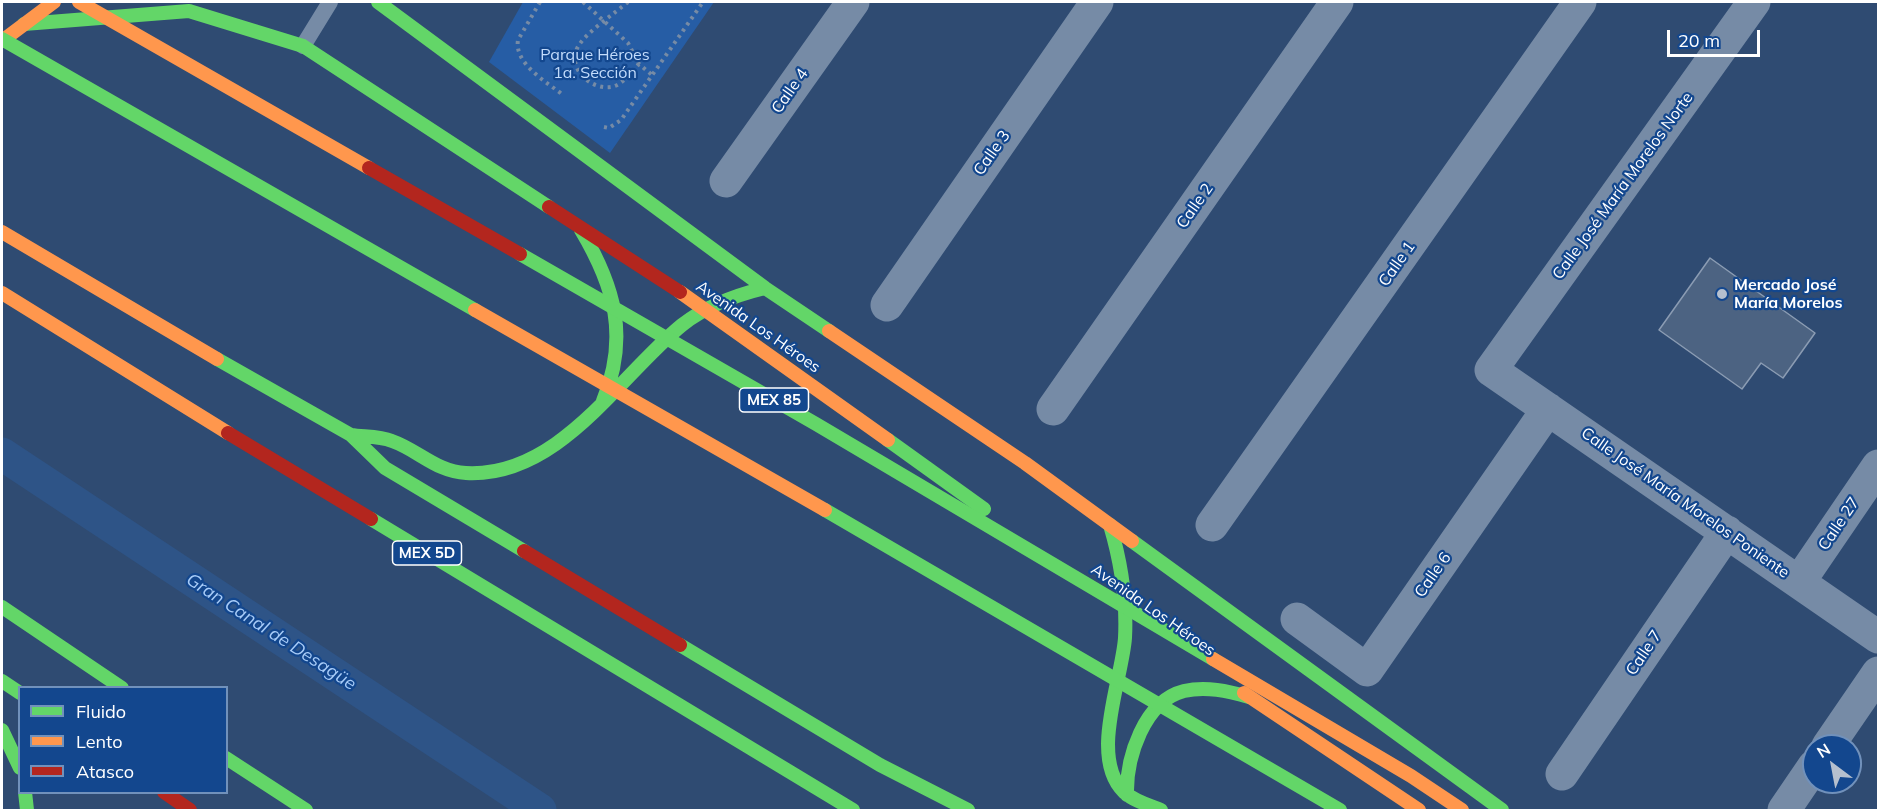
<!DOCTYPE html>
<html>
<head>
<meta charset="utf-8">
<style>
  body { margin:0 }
  #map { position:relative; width:1880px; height:812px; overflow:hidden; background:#2f4b72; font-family:Mulish,sans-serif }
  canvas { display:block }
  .frame { position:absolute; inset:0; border:3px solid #fff; pointer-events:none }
  .legend { position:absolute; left:18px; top:686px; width:210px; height:108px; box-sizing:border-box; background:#13478e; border:2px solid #7191bb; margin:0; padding:8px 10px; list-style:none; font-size:18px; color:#fff }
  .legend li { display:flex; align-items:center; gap:12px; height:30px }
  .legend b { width:30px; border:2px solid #7191bb }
  .north { position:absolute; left:1802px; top:734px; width:60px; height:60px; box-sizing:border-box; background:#13478e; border:2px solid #7191bb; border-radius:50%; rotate:328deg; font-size:16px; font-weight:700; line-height:24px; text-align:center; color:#fff }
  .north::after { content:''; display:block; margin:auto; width:21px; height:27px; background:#b6c0ce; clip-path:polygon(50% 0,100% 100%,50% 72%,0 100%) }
  .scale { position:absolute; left:1667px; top:30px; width:93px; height:27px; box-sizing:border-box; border:3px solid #fff; border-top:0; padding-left:8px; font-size:18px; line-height:21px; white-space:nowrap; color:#fff; -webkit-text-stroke:4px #13478e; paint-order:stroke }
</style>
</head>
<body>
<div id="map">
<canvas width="1880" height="812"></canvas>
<div class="frame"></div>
<ul class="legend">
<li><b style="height:8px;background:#63d668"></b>Fluido</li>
<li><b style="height:8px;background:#ff974d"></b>Lento</li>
<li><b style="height:8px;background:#b3261e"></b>Atasco</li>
</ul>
<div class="north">N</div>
<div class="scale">20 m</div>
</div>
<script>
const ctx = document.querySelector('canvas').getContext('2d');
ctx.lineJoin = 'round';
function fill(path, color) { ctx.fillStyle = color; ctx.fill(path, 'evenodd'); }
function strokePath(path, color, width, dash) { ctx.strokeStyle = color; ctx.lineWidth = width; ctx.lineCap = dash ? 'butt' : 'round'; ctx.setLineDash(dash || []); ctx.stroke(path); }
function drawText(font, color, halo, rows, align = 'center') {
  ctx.font = font + ' Mulish,sans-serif'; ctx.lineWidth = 4.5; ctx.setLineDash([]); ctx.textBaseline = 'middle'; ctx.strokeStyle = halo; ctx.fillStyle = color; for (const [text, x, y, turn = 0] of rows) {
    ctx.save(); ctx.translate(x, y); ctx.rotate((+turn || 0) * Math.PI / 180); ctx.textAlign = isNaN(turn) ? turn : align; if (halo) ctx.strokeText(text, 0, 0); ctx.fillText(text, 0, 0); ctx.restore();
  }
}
fill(new Path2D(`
  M523 2H714L610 153 489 62Z`), '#265da5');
strokePath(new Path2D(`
  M2 454 540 810`), '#2e5487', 33);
const building = new Path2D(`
  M1710 258 1815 333 1783 378 1761 363 1742 389 1659 330Z`);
fill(building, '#4c6382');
strokePath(building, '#8b9cb3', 1.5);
strokePath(new Path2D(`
  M540 2 518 40C514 64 547 82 563 95
  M583 2 628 43 639 64 652 75
  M628 2C615 13 588 31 579 45 565 66 589 90 611 87 623 85 631 72 639 64
  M604 127 609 128 621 120 703 2`), '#768ba6', 4, [3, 4.5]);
strokePath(new Path2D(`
  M303 46 330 2`), '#768ba6', 16);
strokePath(new Path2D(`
  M1754 2 1491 370 1878 637
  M726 181 853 2
  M887 305 1097 2
  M1053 409 1337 2
  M1212 525 1580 2
  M1799 582 1878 466
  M1297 619 1367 670 1548 409
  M1828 746 1878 673
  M1562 774 1727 532
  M1784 810 1814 766`), '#768ba6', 33);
strokePath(new Path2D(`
  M378 2 765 288 829 331
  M24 24 189 11 303 46 549 207
  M581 230C615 287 629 337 603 401
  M217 359 351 435 385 468 524 551
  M351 435C364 437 379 436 392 441 418 450 437 472 466 473 559 478 619 376 682 325 706 306 736 295 765 288
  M888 440 984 509
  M371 519 853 810
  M1110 525C1121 562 1127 599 1125 638 1122 680 1089 758 1124 792 1134 801 1148 805 1161 810
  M1132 541 1502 810
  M2 607 122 688
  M680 645 880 765 968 810
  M2 681 20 693
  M2 730 20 768
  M226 758 306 810
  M25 792 27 810
  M1127 795C1126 758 1144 701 1184 691 1206 686 1228 691 1249 697`), '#63d668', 14);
strokePath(new Path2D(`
  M2 41 54 2
  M2 232 217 359
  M680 292 888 440
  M2 293 228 433
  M829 331 1025 463 1132 541
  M1244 693 1419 810`), '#ff974d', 14);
strokePath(new Path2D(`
  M549 207 680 292
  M228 433 371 519
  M524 551 680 645
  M164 792 190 810`), '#b3261e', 14);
strokePath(new Path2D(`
  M2 39 475 310
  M520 254 816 424 1213 659
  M825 510 1340 810`), '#63d668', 14);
strokePath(new Path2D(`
  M79 2 369 168
  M475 310 825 510
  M1213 659 1411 776 1462 810`), '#ff974d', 14);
strokePath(new Path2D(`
  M369 168 520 254`), '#b3261e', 14);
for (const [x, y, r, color] of [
  [1722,294,6,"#b6c0ce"]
]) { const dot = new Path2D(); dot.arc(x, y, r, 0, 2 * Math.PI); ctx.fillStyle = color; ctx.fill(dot); strokePath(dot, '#13478e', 2); }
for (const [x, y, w] of [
  [774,400,69],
  [427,553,69]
]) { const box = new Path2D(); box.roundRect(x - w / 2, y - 12, w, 24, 4.5); ctx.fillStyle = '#13478e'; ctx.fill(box); strokePath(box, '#fff', 1.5); }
drawText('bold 15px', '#fff', null, [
  ["MEX 85",774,400],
  ["MEX 5D",427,553]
]);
drawText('16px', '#c3dcfc', '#13478e', [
  ["Parque Héroes",595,55],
  ["1a. Sección",595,73]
]);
drawText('16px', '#fff', '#13478e', [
  ["Calle 4",790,91,-55],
  ["Calle 3",992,153,-55],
  ["Calle José María Morelos Norte",1623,186,-54],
  ["Calle 2",1195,206,-55],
  ["Calle 1",1397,264,-55],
  ["Avenida Los Héroes",758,327,35],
  ["Calle José María Morelos Poniente",1685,503,35],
  ["Calle 27",1839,524,-56],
  ["Calle 6",1433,575,-55],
  ["Avenida Los Héroes",1153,610,35],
  ["Calle 7",1644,653,-56]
]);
drawText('bold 16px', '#fff', '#13478e', [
  ["Mercado José",1734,285],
  ["María Morelos",1734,303]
], 'left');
drawText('italic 18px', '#a8ccf8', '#13478e', [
  ["Gran Canal de Desagüe",271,632,33]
]);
</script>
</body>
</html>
